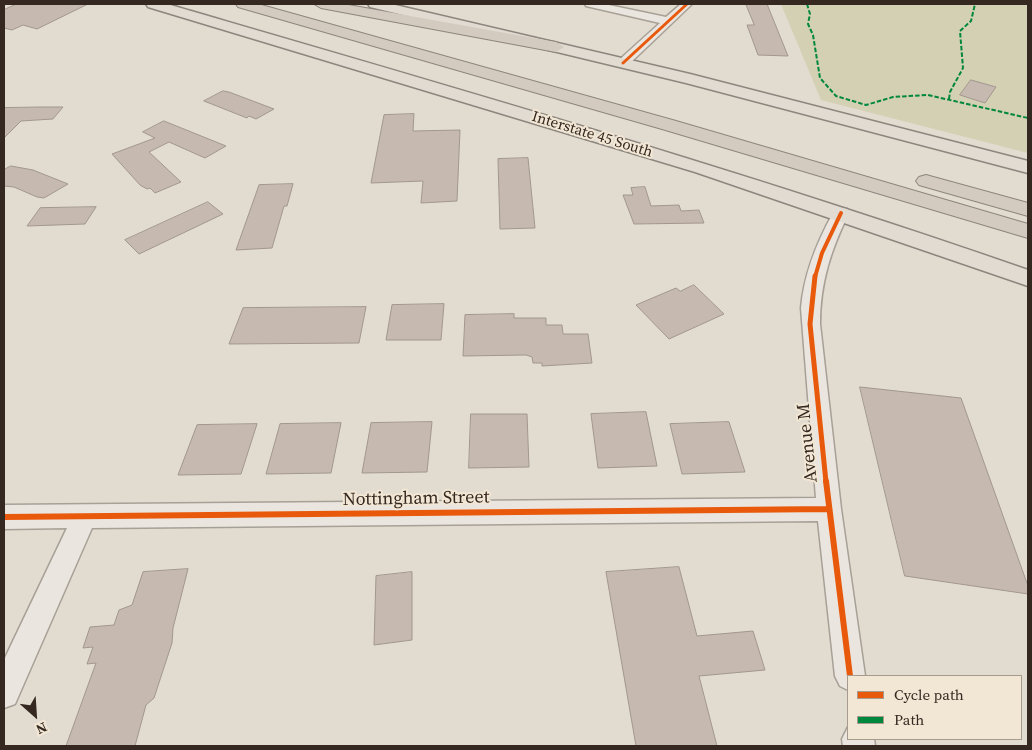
<!DOCTYPE html>
<html>
<head>
<meta charset="utf-8">
<style>
  body { margin:0 }
  #map { position:relative; width:1032px; height:750px; overflow:hidden; background:#e2dbcf; font-family:"Source Serif 4",serif }
  canvas { display:block }
  .frame { position:absolute; inset:0; border:5px solid #352820; pointer-events:none }
  .legend { position:absolute; left:847px; top:675px; width:175px; height:65px; box-sizing:border-box; background:#f2e7d5; border:1px solid #a69b8d; margin:0; padding:6px 9px; list-style:none; font-size:15px; color:#352820 }
  .legend li { display:flex; align-items:center; gap:10px; height:25px }
  .legend b { width:25px; border:1px solid #a69b8d }
  .north { position:absolute; left:10px; top:690px; width:50px; height:50px; -webkit-text-stroke:4px #f2e7d5; paint-order:stroke; rotate:154deg; font-size:14px; font-weight:700; line-height:20px; text-align:center; color:#352820 }
  .north::after { content:''; display:block; margin:auto; width:18px; height:22px; background:#352820; clip-path:polygon(50% 0,100% 100%,50% 72%,0 100%) }
</style>
</head>
<body>
<div id="map">
<canvas width="1032" height="750"></canvas>
<div class="frame"></div>
<ul class="legend">
<li><b style="height:6px;background:#e8590c"></b>Cycle path</li>
<li><b style="height:6px;background:#00873e"></b>Path</li>
</ul>
<div class="north">N</div>
</div>
<script>
const ctx = document.querySelector('canvas').getContext('2d');
ctx.lineJoin = 'round';
function fill(path, color) { ctx.fillStyle = color; ctx.fill(path, 'evenodd'); }
function strokePath(path, color, width, dash) { ctx.strokeStyle = color; ctx.lineWidth = width; ctx.lineCap = dash ? 'butt' : 'round'; ctx.setLineDash(dash || []); ctx.stroke(path); }
function drawText(font, color, halo, rows, align = 'center') {
  ctx.font = font + ' "Source Serif 4",serif'; ctx.lineWidth = 4; ctx.setLineDash([]); ctx.textBaseline = 'middle'; ctx.strokeStyle = halo; ctx.fillStyle = color; for (const [text, x, y, turn = 0] of rows) {
    ctx.save(); ctx.translate(x, y); ctx.rotate((+turn || 0) * Math.PI / 180); ctx.textAlign = isNaN(turn) ? turn : align; if (halo) ctx.strokeText(text, 0, 0); ctx.fillText(text, 0, 0); ctx.restore();
  }
}
fill(new Path2D(`
  M781 4H1028V153L821 100Z`), '#d3d0b3');
const building = new Path2D(`
  M17 4H88L37 29 23 25 12 30 4 28V10Z
  M746 4H767L788 56 758 55 747 25H754Z
  M971 80 996 87 985 103 960 95Z
  M223 91 229 92 274 109 256 119 249 116 247 118 204 101Z
  M41 107H63L53 119 21 121 4 138V108Z
  M414 114 413 131 460 130 457 201 421 203 423 181 371 183 384 115Z
  M164 121 226 146 205 158 169 142 149 152 181 182 155 193 150 188 147 189 140 185 112 154 155 138 143 132Z
  M528 158 535 228 500 229 498 159Z
  M11 166 33 170 68 184 44 198 37 197 14 187 4 186V170Z
  M293 184 287 206H284L272 248 236 250 259 185Z
  M645 187 651 206 679 205 681 211 699 210 704 223 634 224 623 195H633L631 188Z
  M208 202 223 214 139 254 125 240Z
  M96 207 85 224 27 226 40 208Z
  M694 285 724 314 669 339 636 305 676 288 680 291Z
  M444 304 441 340H386L392 305Z
  M366 307 359 343 229 344 243 308Z
  M514 314V318H546V325H562L563 334H588L592 363 542 366V363H533L532 357 526 355 463 356 465 315Z
  M860 387 961 398 1028 586V594L905 576Z
  M646 412 657 466 598 468 591 414Z
  M471 414H527L529 467 469 468Z
  M432 422 427 472 362 473 371 423Z
  M729 422 745 472 682 474 670 424Z
  M341 423 331 473 266 474 280 424Z
  M257 424 241 474 178 475 197 425Z
  M679 567 697 636 753 631 765 670 699 676 717 746H636L606 572Z
  M188 569 173 628 172 643 154 698 146 705 135 746H66L96 663 87 664 93 647 83 648 90 627 114 625 119 610 132 605 143 572Z
  M412 572V640L374 645 376 576Z`);
fill(building, '#c5b9b0');
strokePath(building, '#a2978e', 1);
const minor = new Path2D(`
  M585 4H604L666 17 681 4H692L627 66H619L617 63 619 60 660 23 586 6Z
  M841 208 847 209 849 213C831 249 820 283 820 324L841 509 865 676H848V690L840 686 835 676 818 521 92 528 15 704 4 708V660L67 528 4 529V505L816 498 801 308C804 274 816 244 833 213L835 209Z
  M848 727V739H874L875 746H843L842 739Z`);
const major = new Path2D(`
  M146 4H167C455 88 744 171 1028 270V286L695 172 148 7Z
  M368 4H391L690 74 1028 161V173L686 83 370 7Z`);
const highway = new Path2D(`
  M236 4H258L676 121 1028 224V238L662 129 238 7Z
  M314 4H343L556 42 564 47 556 52 321 8Z
  M926 175 1028 203V216L919 185 916 181 919 177Z`);
strokePath(minor, '#a7a097', 3);
strokePath(major, '#8d867e', 3);
strokePath(highway, '#8d867e', 2);
fill(minor, '#eae6df');
fill(major, '#e1dbd2');
fill(highway, '#d4cbc0');
strokePath(new Path2D(`
  M807 4 810 14 808 24 813 35 820 78 836 96 866 105 893 97 928 95 1028 118
  M949 99 950 92 963 68 960 31 971 21 975 4`), '#00873e', 2, [4.5, 2]);
strokePath(new Path2D(`
  M623 63 687 4`), '#e8590c', 3);
strokePath(new Path2D(`
  M815 277 822 253 841 213`), '#e8590c', 4);
strokePath(new Path2D(`
  M815 276 810 324 826 482`), '#e8590c', 5);
strokePath(new Path2D(`
  M826 481 850 676
  M4 517 829 509`), '#e8590c', 6);
drawText('15px', '#352820', '#f2e7d5', [
  ["Interstate 45 South",592,135,17]
]);
drawText('18px', '#352820', '#f2e7d5', [
  ["Avenue M",808,443,-96],
  ["Nottingham Street",416,499,-1]
]);
</script>
</body>
</html>
